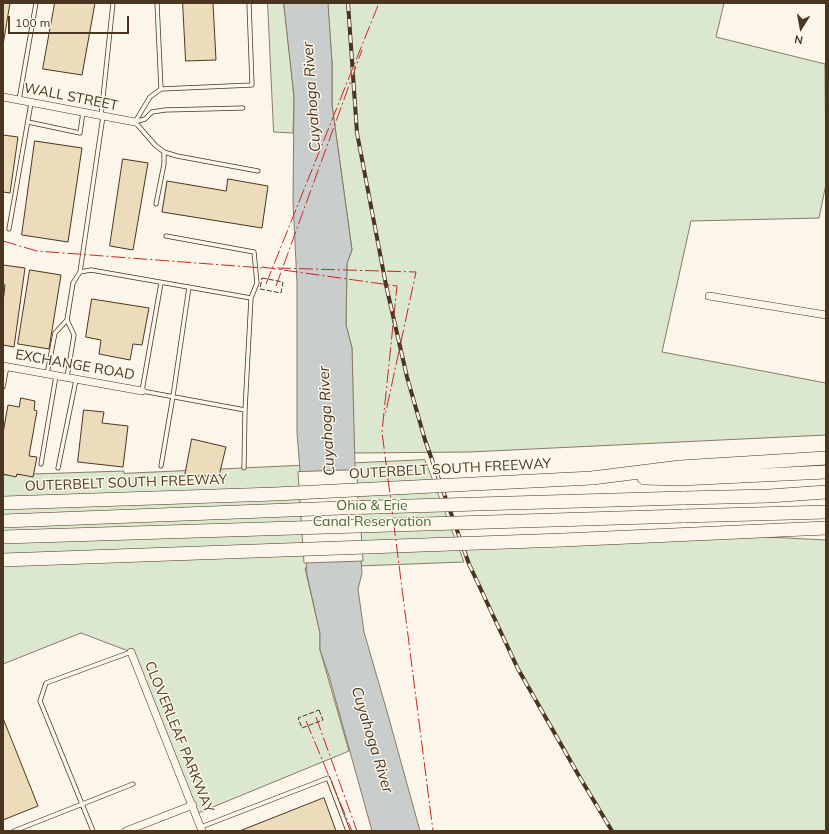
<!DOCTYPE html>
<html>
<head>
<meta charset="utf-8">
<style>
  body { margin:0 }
  #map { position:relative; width:829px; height:834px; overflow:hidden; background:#fbf6e9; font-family:Mulish,sans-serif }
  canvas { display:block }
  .frame { position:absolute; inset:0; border:4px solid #4a3520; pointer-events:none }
  .north { position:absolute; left:781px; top:8px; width:40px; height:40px; -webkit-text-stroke:3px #fbf6e9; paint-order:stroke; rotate:191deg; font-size:11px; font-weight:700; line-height:16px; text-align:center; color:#4a3520 }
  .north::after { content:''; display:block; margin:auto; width:14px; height:18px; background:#4a3520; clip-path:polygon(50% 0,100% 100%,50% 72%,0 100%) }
  .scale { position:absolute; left:8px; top:16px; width:121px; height:18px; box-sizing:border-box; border:2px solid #4a3520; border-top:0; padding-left:5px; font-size:12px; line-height:14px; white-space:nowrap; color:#4a3520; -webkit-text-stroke:3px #fbf6e9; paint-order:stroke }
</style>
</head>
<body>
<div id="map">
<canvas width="829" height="834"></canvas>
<div class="frame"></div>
<div class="north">N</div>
<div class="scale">100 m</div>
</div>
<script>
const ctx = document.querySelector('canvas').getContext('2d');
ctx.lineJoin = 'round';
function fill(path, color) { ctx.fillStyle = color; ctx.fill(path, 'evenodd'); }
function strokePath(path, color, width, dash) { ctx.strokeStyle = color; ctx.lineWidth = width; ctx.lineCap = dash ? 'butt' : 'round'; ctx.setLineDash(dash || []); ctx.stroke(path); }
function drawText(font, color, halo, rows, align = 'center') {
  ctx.font = font + ' Mulish,sans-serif'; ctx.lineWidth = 3; ctx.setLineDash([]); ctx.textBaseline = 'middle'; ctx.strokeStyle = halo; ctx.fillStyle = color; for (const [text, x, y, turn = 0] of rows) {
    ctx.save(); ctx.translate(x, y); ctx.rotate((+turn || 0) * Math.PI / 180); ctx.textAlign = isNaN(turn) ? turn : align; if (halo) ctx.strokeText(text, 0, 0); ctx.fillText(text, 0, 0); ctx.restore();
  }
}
const green = new Path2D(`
  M268 3H284L294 97 293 133 274 132Z
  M328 3H724L716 37 825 64 826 184 819 218 691 221 662 352 826 383V435L469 452 354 453 352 348 346 325 347 263 352 250 332 105V63Z
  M425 460 464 562 305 568 320 633V650L349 751 196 814 131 652 81 633 3 664V475L124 471V473Z
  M748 536 826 540V831H612L579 776 518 669 469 564 461 541Z`);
fill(green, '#dce7d0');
strokePath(green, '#887966', 1);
const water = new Path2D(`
  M284 3H328L332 63V105L352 250 347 263 346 325 352 348 356 506 359 530 362 573 358 589 364 632 388 715 420 831H372L329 676 320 650V633L307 575 303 507 297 433V283L293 201 294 97Z`);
fill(water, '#c9cecd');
strokePath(water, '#887966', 1);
const pier = new Path2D(`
  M357 470 358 506 361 530 363 561 304 563 298 472Z`);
fill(pier, '#fbf6e9');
strokePath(pier, '#887966', 1);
const building = new Path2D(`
  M3 3H10L3 45Z
  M55 3H95L82 75 43 69Z
  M183 3H213L216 60 186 61Z
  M3 135 18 137 10 193 3 192Z
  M35 141 82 148 68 242 22 235Z
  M123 159 148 163 133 250 110 246Z
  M228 179 268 186 262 228 162 212 167 181 226 191Z
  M3 265 25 268 14 347 3 345V302L5 285 3 284Z
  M30 270 61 275 49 349 18 344Z
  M92 299 149 308 142 345 133 344 130 360 99 354 101 340 86 337Z
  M21 398 35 401 34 410 37 411 29 456 37 457 33 477 17 474 16 477 3 474V433L8 405 19 407Z
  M84 410 104 412 102 423 128 426 123 467 78 462Z
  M192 439 226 447 219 476H185Z
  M3 718 38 806 3 820Z
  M324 798 336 831H240Z`);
fill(building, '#ecdcbc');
strokePath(building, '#4a3520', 1);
const service = new Path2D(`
  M157 3 161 89
  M19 100 36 3
  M101 116 113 3
  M28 122 80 133 83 112
  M135 122 150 97 161 89 252 85 249 3
  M135 122 155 145 164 152 177 156 258 171
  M135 122 145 119 152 112 165 110 243 108
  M156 204 164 164V152
  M9 229 31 103
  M166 236 254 252 257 283 251 298
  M80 272 103 116
  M161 283 142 391 245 410 244 468
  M67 320 73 283 80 272 91 270 251 298 245 410
  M47 374 55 333 67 320 74 335 67 377
  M3 387 7 366
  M41 464 56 376
  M161 466 173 396 189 287
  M58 468 76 380
  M201 827 328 778 348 831
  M14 831 133 784
  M93 831 40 701 46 683 131 652`);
const minor = new Path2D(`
  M3 97 135 122
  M709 296 826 315
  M3 366 142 391
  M131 652 202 831
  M126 831 193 805`);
const motorway = new Path2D(`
  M592 478 680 467 826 458
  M644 478 680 479 826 472
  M683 498 769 496 826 492
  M683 516 826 512
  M563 540 826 528`);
strokePath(service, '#4a3520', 5);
strokePath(minor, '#4a3520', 8);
strokePath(motorway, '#4a3520', 14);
strokePath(service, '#fbf6e9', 3.5);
strokePath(minor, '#fbf6e9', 7);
strokePath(motorway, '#fbf6e9', 13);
const rail = new Path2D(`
  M348 3 357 133 386 285 407 377 425 440 469 564 518 669 579 776 612 831`);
strokePath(rail, '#4a3520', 4);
strokePath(rail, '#fbf6e9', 2.5, [8]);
const motorwayBridge = new Path2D(`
  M3 503 275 494 592 478
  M3 521 341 508 683 498
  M3 537 683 516
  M3 560 563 540`);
strokePath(motorwayBridge, '#4a3520', 14, []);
strokePath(motorwayBridge, '#fbf6e9', 13);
strokePath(new Path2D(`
  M262 278 283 282 281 293 260 289Z
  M319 710 323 720 302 728 298 718Z`), '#4a3520', 1, [5, 2]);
strokePath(new Path2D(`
  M3 241 37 251 263 268
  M262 267 397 286 382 432 433 831
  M277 268 416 272 385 416
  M266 284 379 3
  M276 286 362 50
  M316 717 357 831
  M306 721 352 831`), '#c62828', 1, [14, 3, 2, 3]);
drawText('14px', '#4a3520', '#fbf6e9', [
  ["WALL STREET",71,97,11],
  ["EXCHANGE ROAD",75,365,10],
  ["OUTERBELT SOUTH FREEWAY",450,469,-3],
  ["OUTERBELT SOUTH FREEWAY",126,483,-2],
  ["CLOVERLEAF PARKWAY",179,737,68]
]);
drawText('14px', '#436837', '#fbf6e9', [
  ["Ohio & Erie",372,506],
  ["Canal Reservation",372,522]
]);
drawText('italic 15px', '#4a3520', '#fbf6e9', [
  ["Cuyahoga River",312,97,-94],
  ["Cuyahoga River",327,421,-93],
  ["Cuyahoga River",372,740,73]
]);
</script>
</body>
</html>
